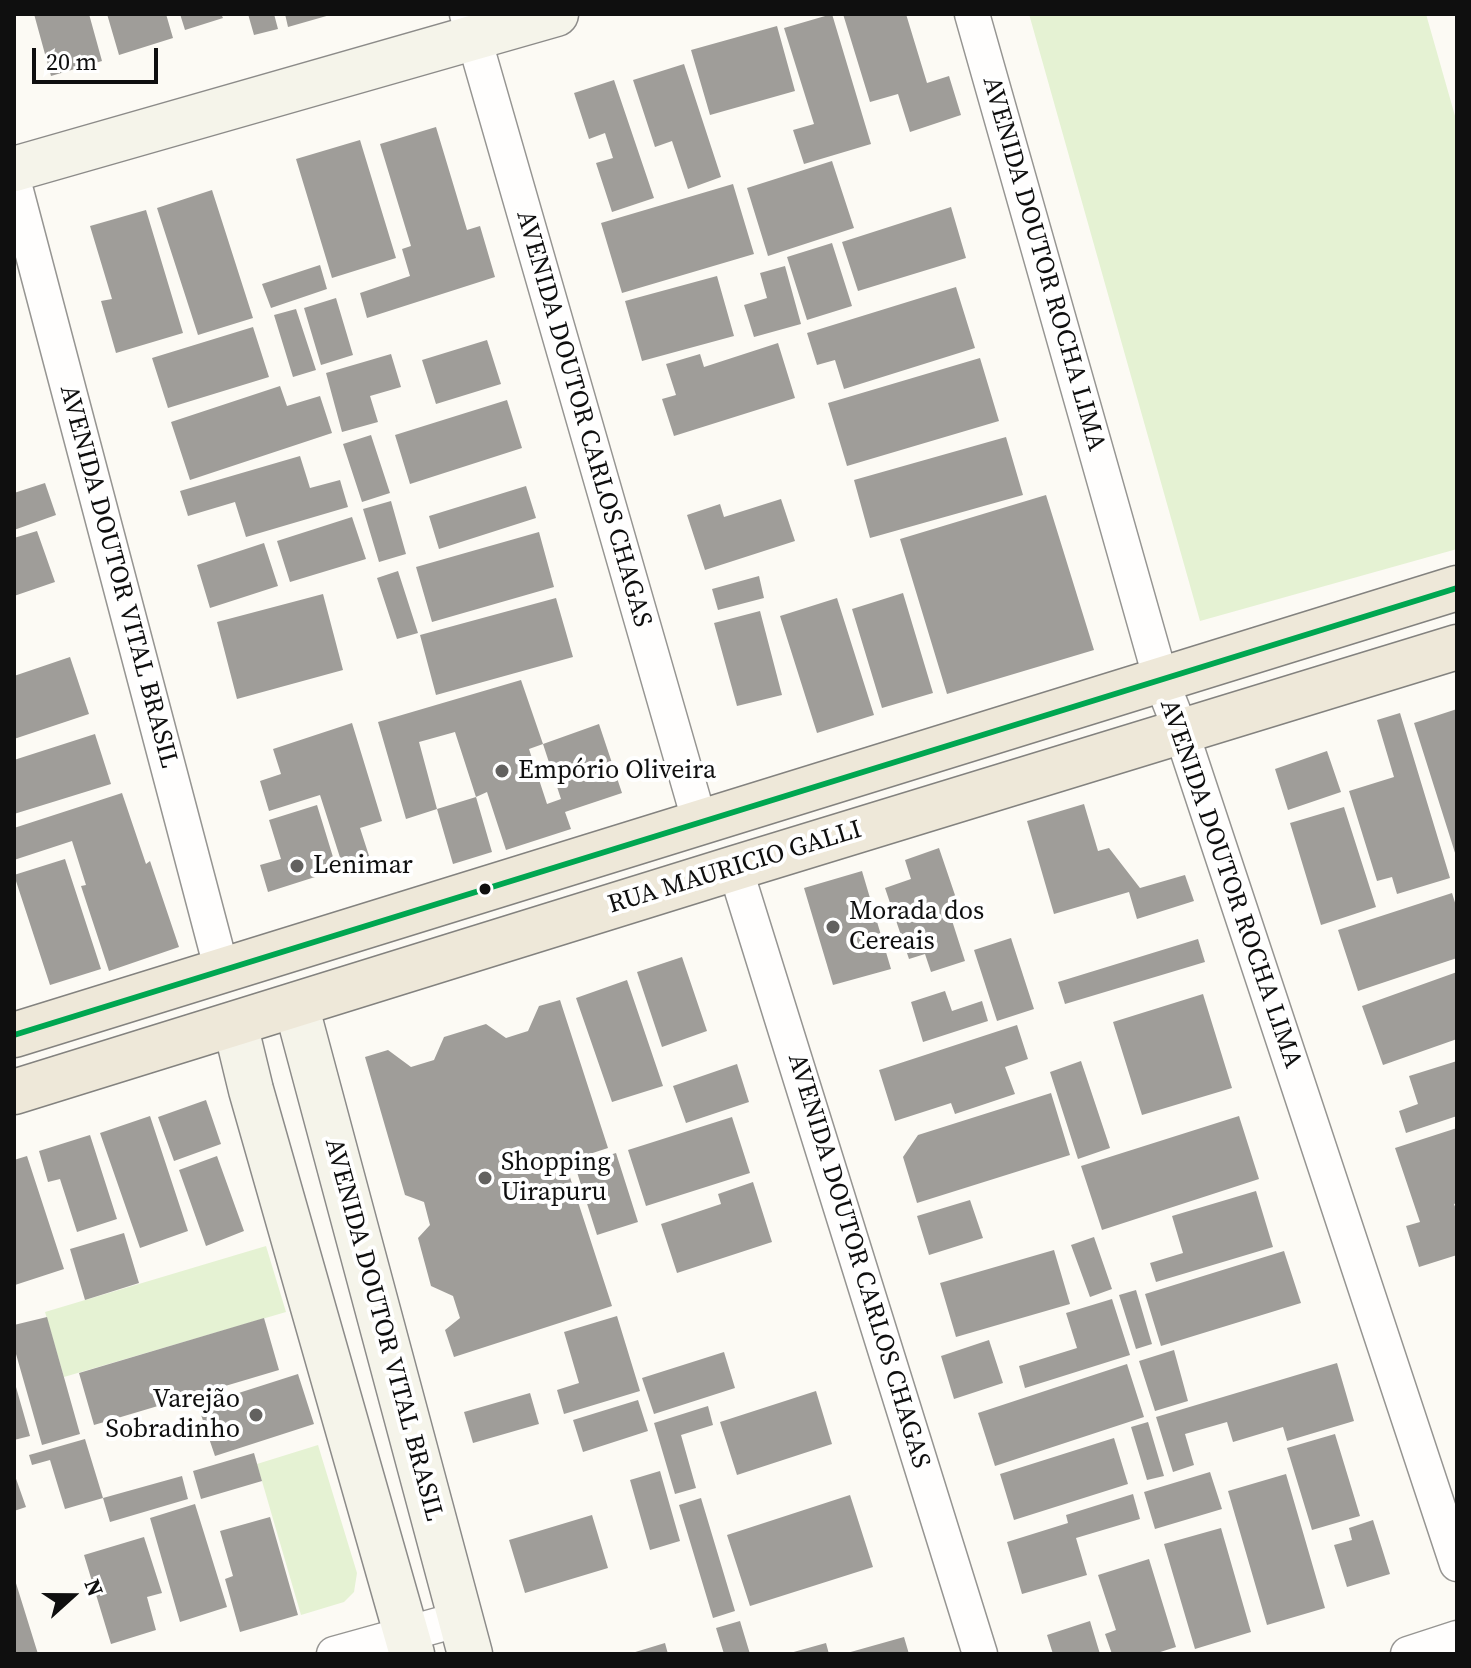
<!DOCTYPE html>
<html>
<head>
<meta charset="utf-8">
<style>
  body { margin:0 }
  #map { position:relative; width:1471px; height:1668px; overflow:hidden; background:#fcfaf4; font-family:"Source Serif 4",serif }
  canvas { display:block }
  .frame { position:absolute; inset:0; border:16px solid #0f0f0f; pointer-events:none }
  .north { position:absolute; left:32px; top:1556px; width:80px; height:80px; -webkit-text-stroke:6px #fff; paint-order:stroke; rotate:69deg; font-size:22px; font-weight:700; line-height:32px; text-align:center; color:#0f0f0f }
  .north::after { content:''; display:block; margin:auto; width:28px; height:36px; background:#0f0f0f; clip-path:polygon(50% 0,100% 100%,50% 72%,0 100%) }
  .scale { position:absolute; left:32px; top:48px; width:126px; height:36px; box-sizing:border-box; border:4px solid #0f0f0f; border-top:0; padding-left:10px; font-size:24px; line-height:28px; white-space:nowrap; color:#0f0f0f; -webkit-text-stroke:6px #fff; paint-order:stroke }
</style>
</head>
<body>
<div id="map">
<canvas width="1471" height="1668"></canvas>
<div class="frame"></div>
<div class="north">N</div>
<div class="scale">20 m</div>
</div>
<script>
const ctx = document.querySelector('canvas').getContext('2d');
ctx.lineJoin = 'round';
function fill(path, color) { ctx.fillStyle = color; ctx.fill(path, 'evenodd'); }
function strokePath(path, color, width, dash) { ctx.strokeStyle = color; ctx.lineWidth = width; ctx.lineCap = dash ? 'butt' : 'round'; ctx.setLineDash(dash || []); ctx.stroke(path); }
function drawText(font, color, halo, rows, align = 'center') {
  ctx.font = font + ' "Source Serif 4",serif'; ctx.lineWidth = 8; ctx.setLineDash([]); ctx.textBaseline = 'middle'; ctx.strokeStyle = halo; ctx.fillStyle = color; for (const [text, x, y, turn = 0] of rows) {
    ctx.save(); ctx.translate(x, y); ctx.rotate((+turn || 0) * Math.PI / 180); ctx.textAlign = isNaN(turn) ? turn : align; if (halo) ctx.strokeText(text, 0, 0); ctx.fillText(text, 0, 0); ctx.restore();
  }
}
fill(new Path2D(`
  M1029 14H1426L1457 123V549L1200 621Z
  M266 1246 286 1312 64 1377 45 1312Z
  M318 1445 357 1573 354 1592 344 1602 301 1615 257 1464Z`), '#e5f2d3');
fill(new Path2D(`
  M34 14H89L102 61 51 76Z
  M107 14H166L173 38 119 55Z
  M180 14H221L223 18 185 30Z
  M248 14H274L278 29 254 35Z
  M285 14H330V15L288 27Z
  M832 14 871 144 804 164 793 130 814 124 784 28Z
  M843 14H906L927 83 949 76 961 115 910 132 898 94 870 102Z
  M777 26 795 91 710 115 691 50Z
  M684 64 721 177 688 189 672 141 655 147 633 80Z
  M614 80 654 198 612 212 596 163 613 158 605 133 589 139 574 93Z
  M436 127 467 230 480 226 495 277 367 318 360 293 410 276 402 249 411 246 380 144Z
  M360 140 396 258 332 278 296 159Z
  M832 161 854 228 768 256 747 188Z
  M733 184 754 254 622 293 601 223Z
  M212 190 253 318 198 335 157 208Z
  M951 207 966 258 858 291 842 242Z
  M146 210 183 333 116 353 101 301 112 299 90 226Z
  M832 243 852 306 807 320 787 257Z
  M320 265 327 289 271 308 262 284Z
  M785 266 801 324 754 337 744 305 767 298 760 273Z
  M717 276 734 336 642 361 625 301Z
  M956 287 975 348 844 389 835 360 817 365 807 333Z
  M336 298 353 355 321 365 304 308Z
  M296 309 316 370 293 377 274 315Z
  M253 327 269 377 168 408 152 358Z
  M487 340 501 384 436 404 422 360Z
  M778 343 795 398 674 436 662 399 676 395 666 364 700 354 704 367Z
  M391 354 401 387 370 396 378 422 342 432 326 373Z
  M980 358 999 421 847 466 828 403Z
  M280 386 287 406 320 396 332 433 190 480 171 422Z
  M507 400 522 448 410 484 395 435Z
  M371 435 390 493 362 502 343 444Z
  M1006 437 1023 495 870 538 854 480Z
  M300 456 310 488 340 480 348 507 246 537 235 502 188 516 180 491Z
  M45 483 56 515 14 530V493Z
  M526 486 536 518 439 549 429 516Z
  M1046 495 1094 650 947 694 900 539Z
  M781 499 795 541 705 570 687 515 720 504 724 517Z
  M391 501 406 554 379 562 363 509Z
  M352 517 366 559 290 582 277 541Z
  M37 531 55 582 14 596V538Z
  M539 532 554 587 432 622 416 567Z
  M264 543 278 586 210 608 197 565Z
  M398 571 418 633 397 639 377 578Z
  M759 576 764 598 718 610 712 589Z
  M903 593 933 693 882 708 852 609Z
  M323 594 343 670 237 699 217 622Z
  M556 598 573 657 436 695 420 635Z
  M837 598 874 715 817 733 780 616Z
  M760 611 782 695 737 706 714 623Z
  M70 657 89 714 14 739V676Z
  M521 680 543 744 529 749 547 804 561 799 543 744 599 724 622 793 565 812 571 829 506 850 487 792 476 797 455 732 419 742 437 809 406 819 378 722Z
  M1457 709V856H1456L1414 723Z
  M1400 713 1450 878 1397 894 1392 877 1377 881 1349 791 1394 777 1377 720Z
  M352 723 382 821 360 828 372 865 345 873 320 795 269 811 260 781 281 774 273 749Z
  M95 734 111 784 14 814V760Z
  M1327 751 1341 792 1288 810 1275 769Z
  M122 793 146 864 150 861 179 947 109 971 81 886 86 885 72 841 14 860V828Z
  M476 797 492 852 453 864 437 809Z
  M1084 804 1098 851 1109 848 1140 888 1185 875 1194 901 1137 919 1129 892 1054 914 1027 821Z
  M317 805 337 870 268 892 260 865 281 859 269 820Z
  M1344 807 1376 907 1321 925 1290 823Z
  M939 848 957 901 947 905 965 961 931 972 925 954 909 959 885 888 911 879 905 860Z
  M65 859 101 969 50 985 14 875Z
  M862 871 891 969 833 985 804 888Z
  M1452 893 1457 909V958L1358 991 1338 930Z
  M1011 938 1034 1009 997 1021 974 950Z
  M1198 939 1205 962 1065 1004 1058 982Z
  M682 957 707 1031 662 1047 637 972Z
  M1457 972V1039L1383 1065 1362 1006Z
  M627 980 663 1086 612 1102 576 998Z
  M945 991 952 1011 982 1001 988 1021 923 1042 911 1002Z
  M1203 994 1232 1088 1142 1115 1113 1022Z
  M560 1000 608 1148 565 1162 612 1306 454 1357 445 1330 460 1318 453 1296 431 1286 418 1238 430 1225 424 1202 405 1195 365 1057 388 1050 411 1067 434 1060 444 1037 486 1024 506 1038 528 1031 539 1006Z
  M1017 1025 1028 1059 1005 1067 1015 1094 955 1114 951 1103 895 1121 879 1070Z
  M1081 1061 1110 1148 1078 1159 1050 1072Z
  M1457 1061V1116L1406 1133 1399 1111 1418 1104 1409 1076Z
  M737 1064 749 1102 686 1123 673 1086Z
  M1051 1093 1070 1155 917 1203 903 1157 918 1135Z
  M206 1100 221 1144 174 1161 158 1117Z
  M150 1116 188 1231 140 1248 100 1133Z
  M1239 1116 1259 1179 1102 1230 1081 1166Z
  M732 1117 750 1173 646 1206 628 1150Z
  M1457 1128V1203L1454 1204 1457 1212V1255L1419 1267 1406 1226 1420 1222 1395 1148Z
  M90 1135 117 1219 77 1232 60 1179 48 1182 39 1151Z
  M616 1153 638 1222 597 1235 575 1166Z
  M27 1156 64 1269 15 1285 14 1160Z
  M217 1156 244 1231 206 1246 179 1170Z
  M753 1182 772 1242 677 1273 661 1224 721 1204 718 1194Z
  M1256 1191 1273 1247 1156 1282 1150 1263 1183 1253 1172 1216Z
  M970 1200 983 1238 929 1255 917 1216Z
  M124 1233 139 1283 85 1300 70 1249Z
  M1094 1237 1112 1289 1090 1297 1071 1245Z
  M1054 1250 1070 1304 956 1337 940 1283Z
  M1284 1251 1301 1303 1161 1346 1145 1294Z
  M1136 1290 1152 1344 1136 1349 1119 1295Z
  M1112 1299 1130 1355 1025 1388 1019 1366 1077 1348 1066 1313Z
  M617 1316 640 1391 564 1414 557 1390 579 1383 564 1332Z
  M47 1317 80 1434 42 1445 14 1347V1325Z
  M264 1318 279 1370 94 1425 79 1373Z
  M989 1340 1003 1383 954 1399 941 1356Z
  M1174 1350 1188 1401 1155 1411 1139 1361Z
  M724 1352 735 1388 654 1414 642 1378Z
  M1337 1363 1354 1421 1287 1441 1283 1427 1233 1442 1227 1422 1185 1434 1194 1465 1173 1472 1156 1417Z
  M1127 1364 1144 1417 995 1466 978 1413Z
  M298 1374 314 1424 215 1456 198 1406Z
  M14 1380 30 1436 14 1440Z
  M816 1391 832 1444 737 1475 720 1422Z
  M530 1393 539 1424 473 1443 464 1412Z
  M638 1400 648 1431 583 1452 573 1420Z
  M708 1406 713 1425 681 1435 696 1488 675 1494 654 1423Z
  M1148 1422 1164 1476 1147 1480 1131 1427Z
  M1335 1434 1360 1516 1312 1530 1287 1448Z
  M1114 1438 1128 1484 1014 1520 1000 1474Z
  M85 1439 103 1498 182 1476 188 1499 110 1522 103 1498 65 1509 50 1460 32 1465 29 1455Z
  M254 1453 262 1481 201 1499 193 1471Z
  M660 1471 680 1541 650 1550 630 1480Z
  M1210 1472 1222 1509 1155 1529 1144 1492Z
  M14 1473 26 1507 14 1511Z
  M1286 1474 1325 1608 1267 1625 1228 1491Z
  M1133 1494 1140 1519 1076 1538 1087 1575 1022 1594 1007 1542 1068 1523 1066 1515Z
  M850 1495 873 1567 750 1606 727 1535Z
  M701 1498 735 1611 713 1618 679 1505Z
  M195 1504 227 1607 180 1622 150 1518Z
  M592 1515 608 1568 525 1593 509 1540Z
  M270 1517 298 1615 240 1632 225 1579 233 1576 220 1531Z
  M1373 1520 1390 1574 1347 1587 1334 1545 1352 1540 1349 1528Z
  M1221 1528 1251 1632 1195 1649 1164 1544Z
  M144 1537 162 1593 147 1597 156 1630 111 1644 84 1555Z
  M1149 1559 1176 1647 1154 1654H1112L1105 1634 1116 1630 1098 1575Z
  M15 1580 38 1654H14Z
  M740 1621 750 1654H724L716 1628Z
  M1090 1621 1100 1654H1053L1047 1635Z
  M904 1637 909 1654H847V1653Z
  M665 1643 668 1654H632V1653Z
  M826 1643 829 1654H791L790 1653Z`), '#9f9d99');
const street = new Path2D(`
  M467 14 700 823
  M972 14 1161 680 1181 731 1457 1564
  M14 183 222 971
  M735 868 980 1654
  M334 1654 460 1619
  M1408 1654 1457 1638`);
const secondary = new Path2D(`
  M14 169 556 14
  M296 1005 470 1654
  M235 1024 251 1090 412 1654`);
const primary = new Path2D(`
  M14 1035 1457 588
  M14 1092 735 868 1457 647`);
strokePath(street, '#969592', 37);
strokePath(secondary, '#8c8b89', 47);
strokePath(primary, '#83827f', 47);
strokePath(street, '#fffefd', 34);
strokePath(secondary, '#f5f4ea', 44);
strokePath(primary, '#eee8d9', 44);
strokePath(new Path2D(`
  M14 1035 1457 588`), '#00a651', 6);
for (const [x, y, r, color] of [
  [502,771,8,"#62615f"],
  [297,866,8,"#62615f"],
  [485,889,7,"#0f0f0f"],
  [833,927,8,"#62615f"],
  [485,1178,8,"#62615f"],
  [256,1415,8,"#62615f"]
]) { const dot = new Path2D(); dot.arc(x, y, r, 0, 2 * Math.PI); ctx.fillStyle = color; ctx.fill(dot); strokePath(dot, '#fff', 3); }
drawText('26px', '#0f0f0f', '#fff', [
  ["AVENIDA DOUTOR ROCHA LIMA",1043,264,74],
  ["AVENIDA DOUTOR CARLOS CHAGAS",583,419,74],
  ["AVENIDA DOUTOR VITAL BRASIL",118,577,75],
  ["RUA MAURICIO GALLI",735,868,-17],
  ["AVENIDA DOUTOR ROCHA LIMA",1230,884,71],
  ["AVENIDA DOUTOR CARLOS CHAGAS",858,1261,73],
  ["AVENIDA DOUTOR VITAL BRASIL",383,1330,75]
]);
drawText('26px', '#0f0f0f', '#fff', [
  ["Empório Oliveira",518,771],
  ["Lenimar",313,866],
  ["Morada dos",849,912],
  ["Cereais",849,942],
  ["Shopping",501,1163],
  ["Uirapuru",501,1193],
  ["Varejão",240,1400,"right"],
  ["Sobradinho",240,1430,"right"]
], 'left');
</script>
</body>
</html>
